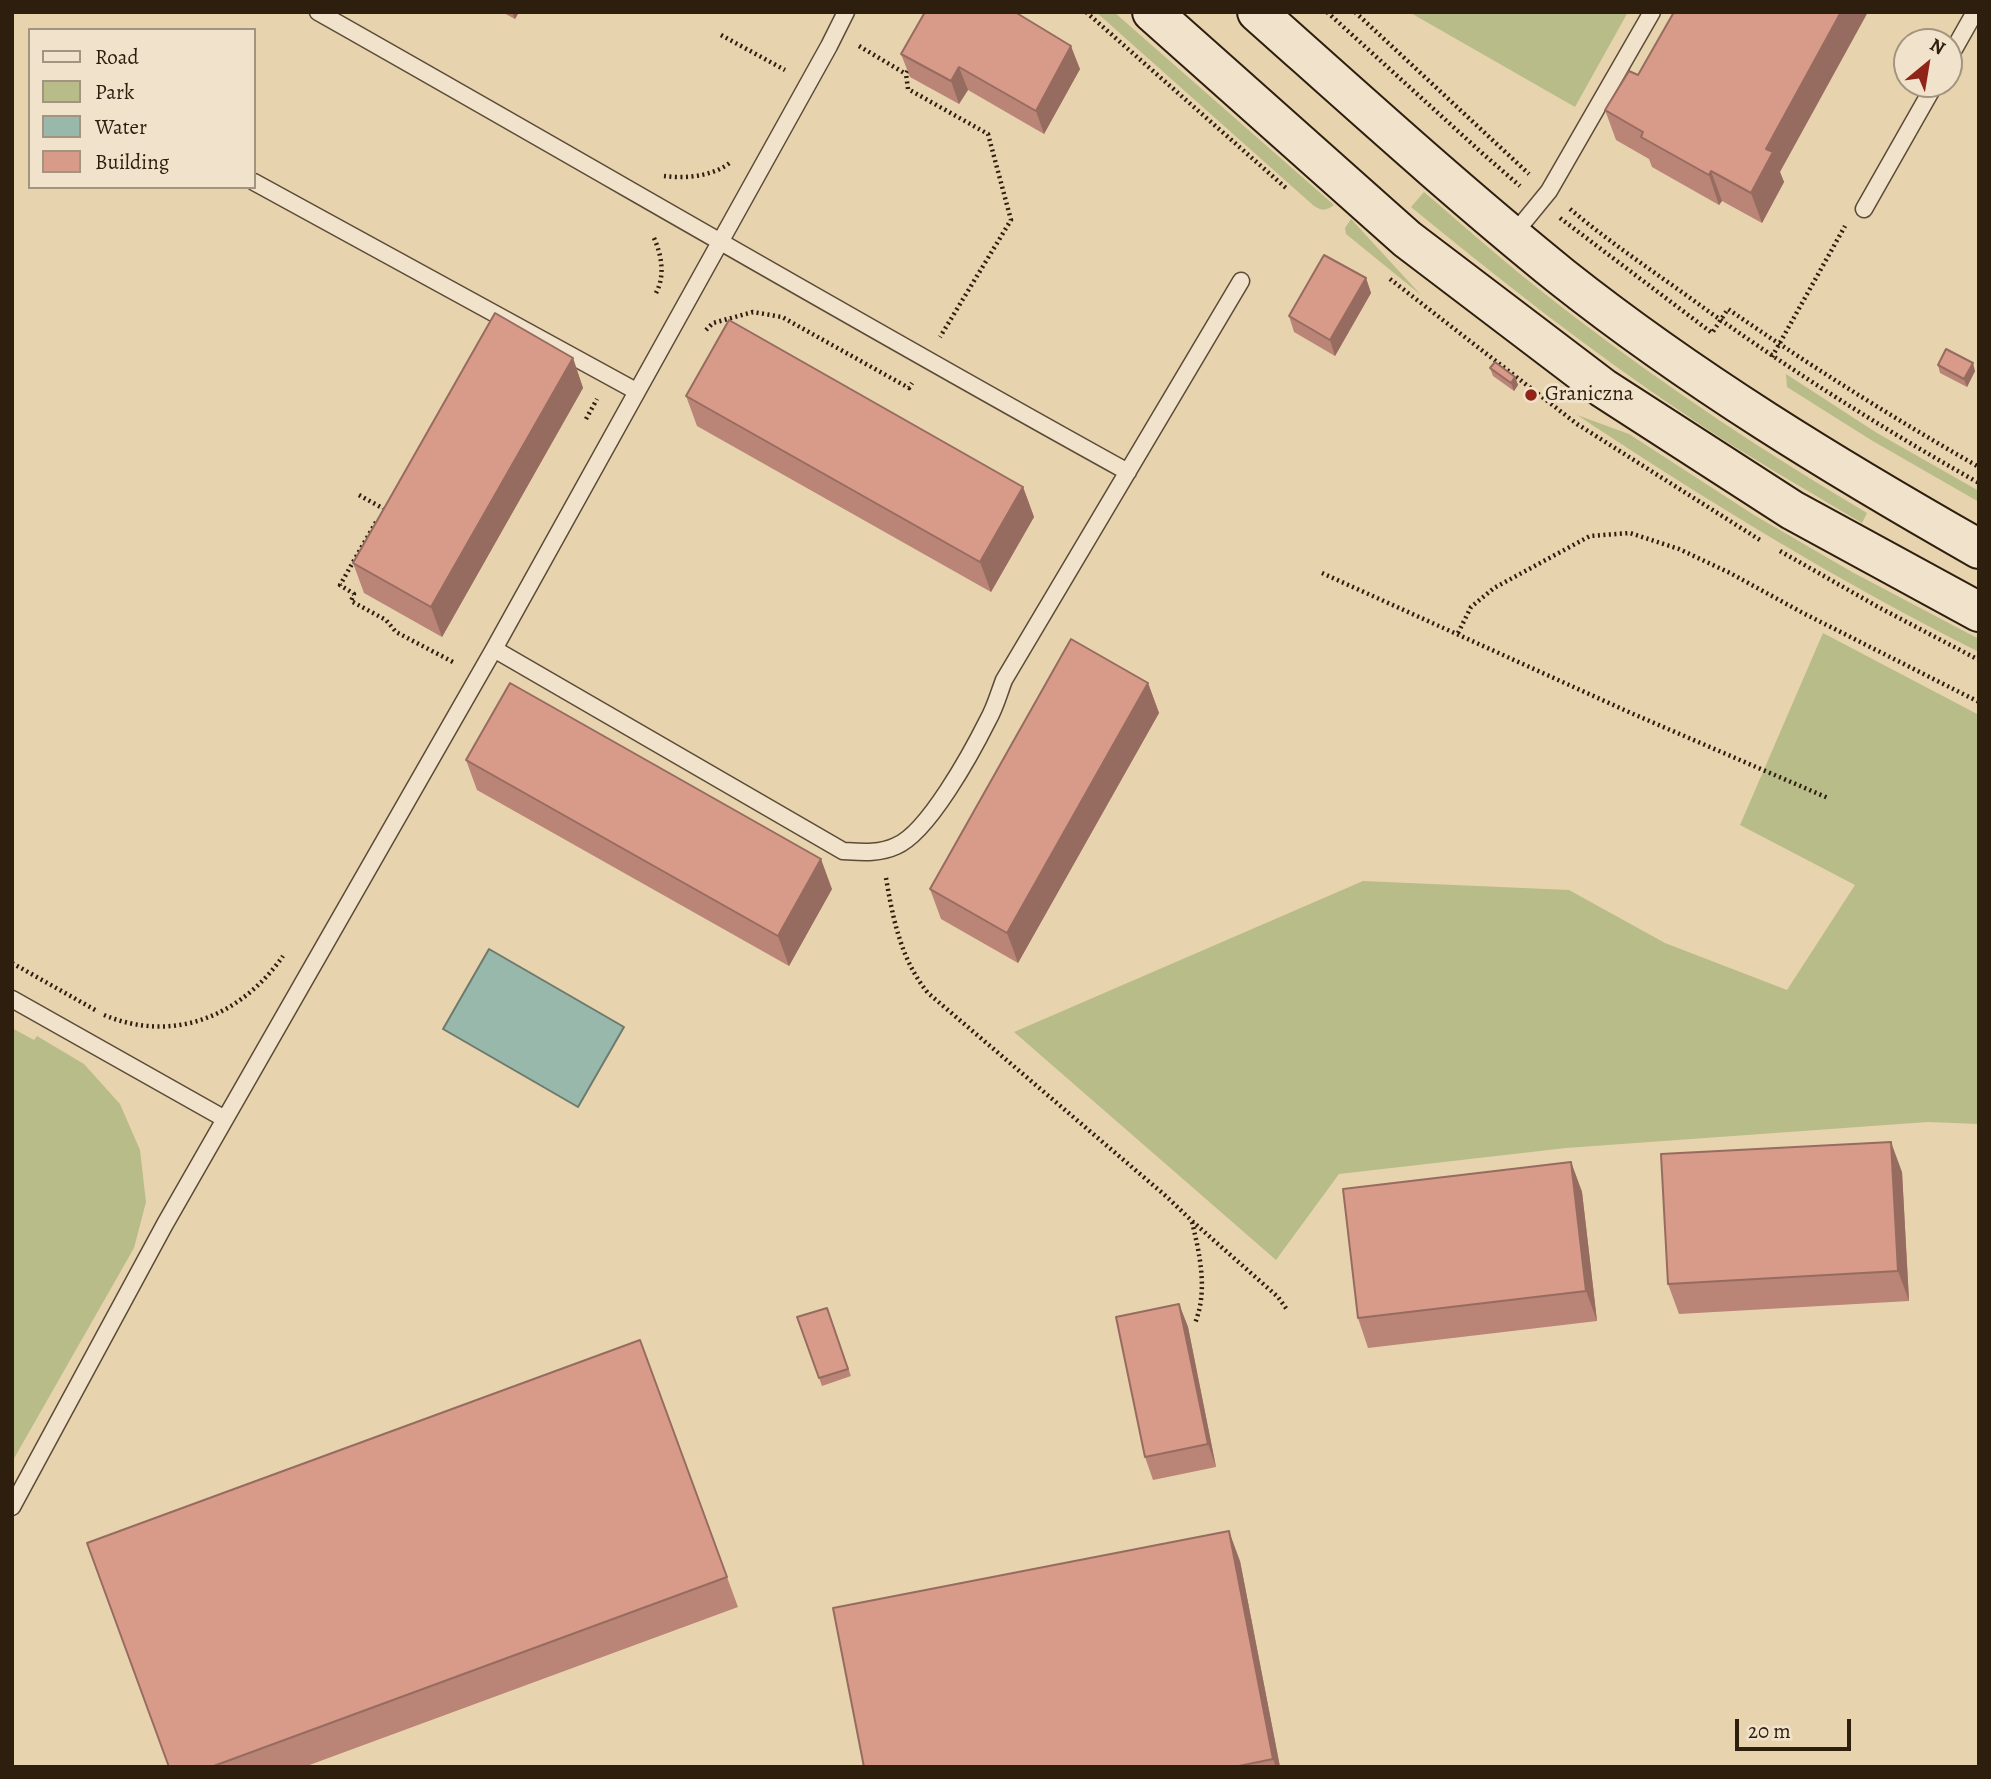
<!DOCTYPE html>
<html>
<head>
<meta charset="utf-8">
<style>
  body { margin:0 }
  #map { position:relative; width:1991px; height:1779px; overflow:hidden; background:#e8d3af; font-family:Alegreya,serif }
  canvas { display:block }
  .frame { position:absolute; inset:0; border:14px solid #2e1e0e; pointer-events:none }
  .legend { position:absolute; left:28px; top:28px; width:228px; height:161px; box-sizing:border-box; background:#f0e2cb; border:2px solid #a2947f; margin:0; padding:9px 12px; list-style:none; font-size:21px; color:#2e1e0e }
  .legend li { display:flex; align-items:center; gap:14px; height:35px }
  .legend b { width:35px; border:2px solid #a2947f }
  .north { position:absolute; left:1893px; top:28px; width:70px; height:70px; box-sizing:border-box; background:#f0e2cb; border:2px solid #a2947f; border-radius:50%; rotate:30deg; font-size:19px; font-weight:700; line-height:28px; text-align:center; color:#2e1e0e }
  .north::after { content:''; display:block; margin:auto; width:24px; height:32px; background:#8f2418; clip-path:polygon(50% 0,100% 100%,50% 72%,0 100%) }
  .scale { position:absolute; left:1735px; top:1719px; width:116px; height:32px; box-sizing:border-box; border:4px solid #2e1e0e; border-top:0; padding-left:9px; font-size:21px; line-height:24px; white-space:nowrap; color:#2e1e0e; -webkit-text-stroke:5px #f0e2cb; paint-order:stroke }
</style>
</head>
<body>
<div id="map">
<canvas width="1991" height="1779"></canvas>
<div class="frame"></div>
<ul class="legend">
<li><b style="height:9px;background:#f0e2cb"></b>Road</li>
<li><b style="height:19px;background:#b8bc89"></b>Park</li>
<li><b style="height:19px;background:#97b8ab"></b>Water</li>
<li><b style="height:19px;background:#d89a89"></b>Building</li>
</ul>
<div class="north">N</div>
<div class="scale">20 m</div>
</div>
<script>
const ctx = document.querySelector('canvas').getContext('2d');
ctx.lineJoin = 'round';
function fill(path, color) { ctx.fillStyle = color; ctx.fill(path, 'evenodd'); }
function strokePath(path, color, width, dash) { ctx.strokeStyle = color; ctx.lineWidth = width; ctx.lineCap = dash ? 'butt' : 'round'; ctx.setLineDash(dash || []); ctx.stroke(path); }
function drawText(font, color, halo, rows, align = 'center') {
  ctx.font = font + ' Alegreya,serif'; ctx.lineWidth = 6; ctx.setLineDash([]); ctx.textBaseline = 'middle'; ctx.strokeStyle = halo; ctx.fillStyle = color; for (const [text, x, y, turn = 0] of rows) {
    ctx.save(); ctx.translate(x, y); ctx.rotate((+turn || 0) * Math.PI / 180); ctx.textAlign = isNaN(turn) ? turn : align; if (halo) ctx.strokeText(text, 0, 0); ctx.fillText(text, 0, 0); ctx.restore();
  }
}
fill(new Path2D(`
  M1096 12H1114L1334 205C1326 211 1322 211 1314 206Z
  M1409 12H1628L1575 107Z
  M1424 192C1474 235 1523 278 1576 318 1669 389 1766 453 1867 513L1862 523C1803 488 1743 454 1686 415 1590 351 1500 280 1411 207Z
  M1351 219 1421 295 1346 234 1345 228Z
  M1786 374 1877 433 1979 491V502L1871 440 1787 387Z
  M1577 415 1629 434 1754 515 1852 572 1979 639V652C1839 582 1707 501 1577 415Z
  M1823 633 1979 715V1124L1928 1122 1566 1148 1339 1174 1276 1260 1014 1032 1363 881 1569 890 1665 943 1787 990 1855 885 1740 825Z
  M12 1028 34 1040 37 1036 84 1064 120 1104 140 1150 146 1202 134 1248 12 1462Z`), '#b8bc89');
const water = new Path2D(`
  M489 949 624 1027 578 1107 443 1029Z`);
fill(water, '#97b8ab');
strokePath(water, '#6d7a6c', 2);
const service = new Path2D(`
  M318 12C589 165 856 322 1128 472
  M1949 58 1975 12
  M254 182 636 391
  M1864 209 1935 84
  M1513 235 1549 191 1652 12
  M494 649 843 851C861 852 879 854 896 846 928 833 972 752 988 720 995 708 999 693 1004 680L1241 281
  M12 999 225 1119
  M12 1507 165 1224 494 649 829 46 846 12`);
const secondary = new Path2D(`
  M1152 12 1407 239 1603 388 1792 510 1979 612
  M1257 12C1357 101 1458 193 1562 277 1692 380 1835 467 1979 549`);
strokePath(service, '#5c4b36', 19);
strokePath(secondary, '#2e1e0e', 42);
strokePath(new Path2D(`
  M1086 12 1286 188
  M1327 12 1482 153 1520 186
  M1355 12 1529 174
  M721 35 785 70
  M859 46 906 74
  M910 66 906 74 908 89 988 134 1011 220 940 337
  M664 176C687 179 715 176 732 161
  M1570 209C1614 246 1662 277 1708 311 1795 373 1885 430 1979 483
  M1560 218 1712 333 1728 309C1809 365 1893 418 1979 467
  M654 238C662 256 665 276 656 293
  M1390 279 1577 424 1760 540
  M706 330 713 323 753 312 782 317 909 388 912 383
  M1772 357 1845 226
  M586 419 597 399
  M359 495 384 509 383 512
  M376 522 340 585 354 594 351 601 386 620 396 632 453 662
  M1780 551 1880 608 1979 660
  M1322 573 1631 713 1828 798
  M1458 633 1471 607 1494 588 1590 536 1630 533 1679 549 1730 573 1803 613 1979 702
  M886 878C893 919 901 960 928 993L1167 1197 1192 1221 1278 1297 1288 1311
  M12 963 97 1011
  M104 1015C174 1044 241 1016 283 956
  M1192 1222C1200 1255 1208 1291 1195 1323`), '#2e1e0e', 4.5, [2, 3.5]);
strokePath(service, '#f0e2cb', 16);
strokePath(secondary, '#f0e2cb', 38);
fill(new Path2D(`
  M502 12H519L515 19Z
  M1016 13 1080 69 1044 134 968 90 959 104 910 77 901 54Z
  M1638 75 1780 172 1784 182 1762 223 1722 201 1719 205 1652 167 1649 159 1616 140 1605 110Z
  M1366 278 1371 293 1335 356 1294 332 1289 316Z
  M573 358 583 388 442 637 364 593 353 563Z
  M1938 365 1975 371 1967 387 1940 373Z
  M1490 368 1515 377 1518 385 1514 391 1493 376Z
  M686 396 1023 487 1034 517 991 592 697 426Z
  M1148 683 1159 713 1018 963 941 919 930 889Z
  M466 760 832 889 789 966 477 790Z
  M1571 1162 1582 1192 1597 1321 1368 1348 1358 1318Z
  M1902 1172 1909 1301 1679 1314 1668 1284Z
  M1179 1304 1188 1327 1216 1467 1153 1480 1145 1457Z
  M827 1308 851 1376 822 1386 797 1317Z
  M640 1340 738 1607 304 1767H168Z
  M1240 1561 1280 1767H864Z`), '#ba8476');
fill(new Path2D(`
  M512 12H519L515 19Z
  M1841 12H1868L1780 172 1784 182 1762 223 1751 193 1766 149Z
  M1071 46 1080 69 1044 134 1036 111Z
  M959 67 968 90 959 104 951 81Z
  M1711 171 1722 201 1719 205 1709 175Z
  M1366 278 1371 293 1335 356 1330 340Z
  M573 358 583 388 442 637 431 607Z
  M1973 363 1975 371 1967 387 1964 379Z
  M1515 377 1518 385 1514 391 1511 383Z
  M1023 487 1034 517 991 592 980 562Z
  M1148 683 1159 713 1018 963 1007 933Z
  M821 859 832 889 789 966 778 936Z
  M1891 1142 1902 1172 1909 1301 1898 1271Z
  M1571 1162 1582 1192 1597 1321 1586 1291Z
  M1179 1304 1188 1327 1216 1467 1208 1444Z
  M1229 1531 1240 1561 1280 1767H1276L1273 1759Z`), '#976c60');
const building = new Path2D(`
  M925 12H1015L1071 46 1036 111 959 67 951 81 901 54Z
  M1674 12H1841L1766 149 1773 152 1751 193 1711 171 1709 175 1641 137 1643 132 1605 110 1629 71 1638 75Z
  M1324 255 1366 278 1330 340 1289 316Z
  M495 313 573 358 431 607 353 563Z
  M729 320 1023 487 980 562 686 396Z
  M1946 349 1973 363 1964 379 1938 365Z
  M1495 362 1515 377 1511 383 1490 368Z
  M1071 639 1148 683 1007 933 930 889Z
  M510 683 821 859 778 936 466 760Z
  M1891 1142 1898 1271 1668 1284 1661 1154Z
  M1571 1162 1586 1291 1358 1318 1343 1189Z
  M1179 1304 1208 1444 1145 1457 1116 1317Z
  M827 1308 848 1369 819 1378 797 1317Z
  M640 1340 727 1577 211 1767H169L87 1543Z
  M1229 1531 1273 1759 1234 1767H864L833 1608Z`);
fill(building, '#d89a89');
strokePath(building, '#976c60', 2);
for (const [x, y, r, color] of [
  [1531,395,7,"#8f2418"]
]) { const dot = new Path2D(); dot.arc(x, y, r, 0, 2 * Math.PI); ctx.fillStyle = color; ctx.fill(dot); strokePath(dot, '#f0e2cb', 2.5); }
drawText('21px', '#2e1e0e', '#f0e2cb', [
  ["Graniczna",1545,395]
], 'left');
</script>
</body>
</html>
